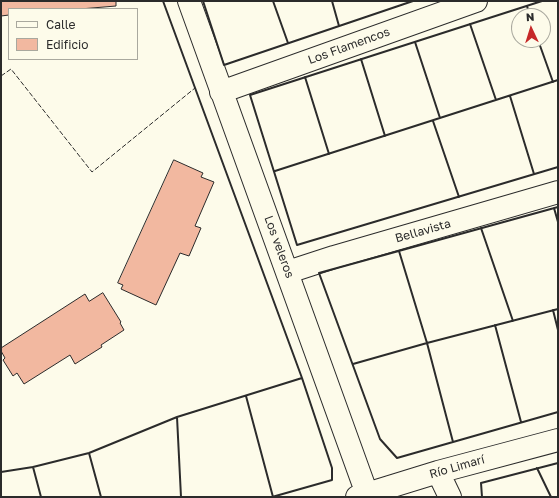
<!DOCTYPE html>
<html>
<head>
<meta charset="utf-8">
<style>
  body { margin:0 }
  #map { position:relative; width:559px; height:498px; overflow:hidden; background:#fdfbea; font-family:"Golos Text",sans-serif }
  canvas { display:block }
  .frame { position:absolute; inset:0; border:2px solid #2b2b2b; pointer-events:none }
  .legend { position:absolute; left:8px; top:8px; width:130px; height:52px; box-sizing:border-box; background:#fdfbea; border:1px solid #a9a89e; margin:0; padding:5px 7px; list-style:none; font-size:12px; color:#2b2b2b }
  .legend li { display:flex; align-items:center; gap:8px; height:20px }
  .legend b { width:20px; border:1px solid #a9a89e }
  .north { position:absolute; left:511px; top:8px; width:40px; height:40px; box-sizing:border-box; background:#fdfbea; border:1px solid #a9a89e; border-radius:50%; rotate:356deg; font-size:11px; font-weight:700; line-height:16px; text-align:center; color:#2b2b2b }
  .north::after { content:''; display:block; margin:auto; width:14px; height:18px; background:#c62828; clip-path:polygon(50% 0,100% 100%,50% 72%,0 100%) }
</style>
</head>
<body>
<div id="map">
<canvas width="559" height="498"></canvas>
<div class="frame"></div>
<ul class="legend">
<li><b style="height:5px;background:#fdfbea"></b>Calle</li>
<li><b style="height:11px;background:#f2b8a0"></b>Edificio</li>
</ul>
<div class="north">N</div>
</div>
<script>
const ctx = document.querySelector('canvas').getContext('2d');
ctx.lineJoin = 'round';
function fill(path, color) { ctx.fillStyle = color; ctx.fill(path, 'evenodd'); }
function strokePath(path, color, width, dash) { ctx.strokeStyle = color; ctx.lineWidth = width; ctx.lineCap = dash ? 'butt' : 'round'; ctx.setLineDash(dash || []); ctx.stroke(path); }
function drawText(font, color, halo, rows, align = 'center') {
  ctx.font = font + ' "Golos Text",sans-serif'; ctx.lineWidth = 3; ctx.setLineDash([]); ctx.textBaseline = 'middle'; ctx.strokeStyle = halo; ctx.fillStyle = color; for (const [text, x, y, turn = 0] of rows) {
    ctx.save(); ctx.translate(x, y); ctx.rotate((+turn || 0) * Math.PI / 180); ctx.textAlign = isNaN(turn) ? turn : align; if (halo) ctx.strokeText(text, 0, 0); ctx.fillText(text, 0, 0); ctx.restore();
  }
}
const building = new Path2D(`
  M1 1H116V6L80 9H9V15L1 16Z
  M174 160 203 173 201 177 214 182 195 226 201 228 189 256 180 253 156 305 121 289 123 285 118 283Z
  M103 293 121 322 120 323 124 330 101 345 102 347 75 364 70 355 24 384 17 373 13 376 3 360 5 358 1 351V348L85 294 89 301Z`);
fill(building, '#f2b8a0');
strokePath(building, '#2b2b2b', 1);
const minor = new Path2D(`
  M189 1 367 494
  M221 92 476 1
  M288 272 334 257 558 192
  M438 472 450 497
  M357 497 438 472 558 440`);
strokePath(minor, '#2b2b2b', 24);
strokePath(minor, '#fdfbea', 22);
strokePath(new Path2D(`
  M1 76 11 69 92 172 195 88`), '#2b2b2b', 1, [5, 2]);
strokePath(new Path2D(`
  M163 1 302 378 332 468V480L272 497
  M203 1 224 65 413 1
  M273 1 288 43
  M332 1 339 26
  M542 1 250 95 297 245 558 167
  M527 6 530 16
  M470 24 496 100
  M538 40 553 82
  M415 42 440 118
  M361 59 385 136
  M305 77 329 154
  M510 96 534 174
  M433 121 459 197
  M275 171 558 80
  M558 207 319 273 380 439 397 458 558 412
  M554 208 558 222
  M481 228 513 321
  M399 251 427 343 453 442
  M553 310 558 330
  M495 325 521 422
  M353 364 427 343 558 309
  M246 396 273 497
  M177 417 181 497
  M89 453 101 497
  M33 467 41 497
  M537 468 551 497
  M1 472 33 467 89 453 177 417 302 378
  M482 497 481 483 558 463`), '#2b2b2b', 2);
drawText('12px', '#2b2b2b', '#fdfbea', [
  ["Los Flamencos",349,46,-20],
  ["Bellavista",423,231,-16],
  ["Los veleros",279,247,70],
  ["Río Limarí",457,467,-16]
]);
</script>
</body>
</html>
